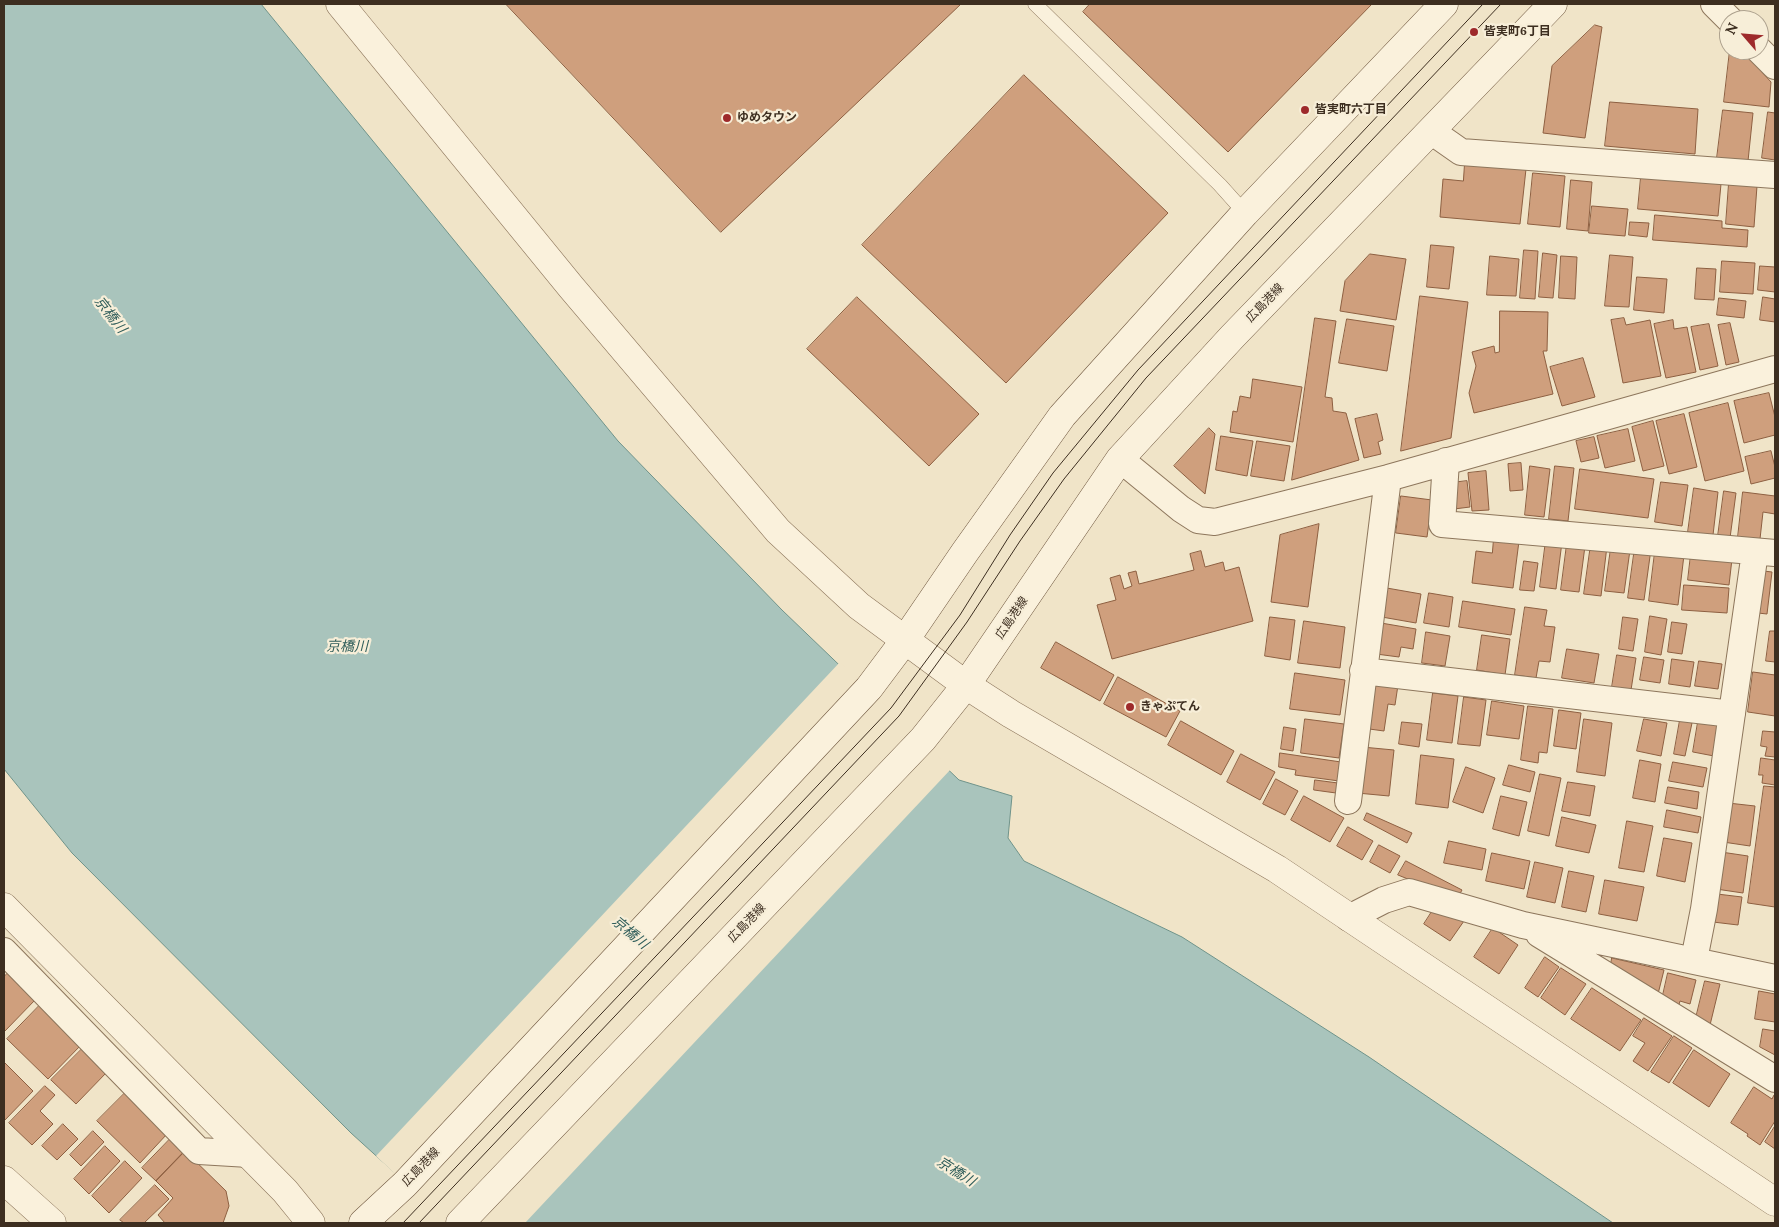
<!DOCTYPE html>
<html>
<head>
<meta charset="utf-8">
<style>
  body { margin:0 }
  #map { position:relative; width:1779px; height:1227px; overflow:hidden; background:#f0e4c8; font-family:Lora,serif }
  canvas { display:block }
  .frame { position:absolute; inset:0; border:5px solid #3d2e20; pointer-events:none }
  .north { position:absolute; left:1719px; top:10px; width:50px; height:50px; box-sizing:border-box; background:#f7eed8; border:1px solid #ada18e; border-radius:50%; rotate:297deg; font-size:14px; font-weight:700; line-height:20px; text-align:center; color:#3d2e20 }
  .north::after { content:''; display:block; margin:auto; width:18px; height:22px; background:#9e2a2b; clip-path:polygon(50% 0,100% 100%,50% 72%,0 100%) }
</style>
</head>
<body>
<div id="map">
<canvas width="1779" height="1227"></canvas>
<div class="frame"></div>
<div class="north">N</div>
</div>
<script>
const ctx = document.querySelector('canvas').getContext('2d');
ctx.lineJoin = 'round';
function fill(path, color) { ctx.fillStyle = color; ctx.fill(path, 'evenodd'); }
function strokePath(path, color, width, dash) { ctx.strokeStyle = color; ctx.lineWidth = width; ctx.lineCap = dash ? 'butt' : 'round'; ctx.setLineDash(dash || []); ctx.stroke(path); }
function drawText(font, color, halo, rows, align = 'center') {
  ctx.font = font + ' Lora,"Noto Sans JP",serif'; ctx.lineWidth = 4.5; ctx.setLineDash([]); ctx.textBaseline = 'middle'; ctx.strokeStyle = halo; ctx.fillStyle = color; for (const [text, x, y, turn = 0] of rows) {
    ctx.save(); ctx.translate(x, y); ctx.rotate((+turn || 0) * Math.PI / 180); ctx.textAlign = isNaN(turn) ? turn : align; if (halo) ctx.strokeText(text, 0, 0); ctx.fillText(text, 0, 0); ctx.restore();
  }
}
const water = new Path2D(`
  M4 4H261L618 441 782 610 959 780 1012 796 1008 838 1024 861 1182 937 1369 1057 1613 1223H450L351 1133 72 853 4 769Z`);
fill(water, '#a9c4bc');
strokePath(water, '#6f938a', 1);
fill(new Path2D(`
  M840 662 951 769 525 1223H447L376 1156Z`), '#f0e4c8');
const building = new Path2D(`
  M506 4H961L721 232Z
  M1090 4H1372L1228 152 1083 12Z
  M1595 25 1602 27 1585 138 1543 133 1552 66Z
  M1730 50H1742L1771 82 1769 107 1724 102Z
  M1024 75 1168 213 1006 383 862 245Z
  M1610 102 1698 109 1695 154 1605 146Z
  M1723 110 1753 113 1748 161 1717 158Z
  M1768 112 1775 113V160L1762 158Z
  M1465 163 1526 169 1520 224 1440 217 1443 179 1463 181Z
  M1533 173 1565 176 1560 227 1528 224Z
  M1641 177 1721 184 1718 216 1638 209Z
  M1571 180 1592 182 1588 231 1567 229Z
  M1729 183 1757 186 1754 227 1726 224Z
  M1592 206 1628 209 1625 236 1589 233Z
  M1655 215 1722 221V228L1748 230 1747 247 1653 240Z
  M1630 222 1649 223 1647 237 1629 235Z
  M1431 245 1454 247 1449 289 1427 287Z
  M1524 250 1538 251 1535 299 1520 298Z
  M1543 253 1557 255 1553 298 1539 297Z
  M1370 254 1406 259 1396 320 1340 311 1345 281Z
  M1610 255 1633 257 1629 307 1605 306Z
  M1490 256 1519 259 1516 296 1487 295Z
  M1561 256 1577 257 1575 299 1559 298Z
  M1722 261 1755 263 1753 294 1720 292Z
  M1760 266 1775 267V292L1758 290Z
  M1697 268 1716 269 1714 300 1695 299Z
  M1637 277 1667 279 1664 313 1634 310Z
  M1420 296 1468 302 1451 438 1401 451Z
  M857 297 979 414 929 466 807 349Z
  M1763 297 1775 299V322L1760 320Z
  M1719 298 1746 301 1744 318 1717 315Z
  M1500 311 1548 312 1547 351H1543L1553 394 1474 413 1469 393 1476 366 1472 352 1494 346 1495 353 1499 352Z
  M1315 318 1336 321 1325 397 1332 398 1333 411 1346 413 1359 460 1292 480Z
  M1624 318 1626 325 1650 320 1661 376 1623 383 1611 320Z
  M1347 319 1394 326 1387 371 1339 363Z
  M1673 320 1674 329 1687 327 1696 372 1666 378 1654 324Z
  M1730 323 1739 362 1726 365 1718 325Z
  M1709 324 1718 366 1700 370 1691 327Z
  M1583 358 1595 397 1562 406 1550 367Z
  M1253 379 1302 387 1293 442 1230 432 1233 411 1237 412 1240 396 1250 398Z
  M1769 393 1775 417V435L1744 443 1734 401Z
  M1728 403 1744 471 1705 481 1689 413Z
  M1377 414 1383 440 1378 442 1381 454 1364 458 1355 419Z
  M1684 414 1697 467 1669 474 1656 421Z
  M1653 421 1664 466 1643 471 1632 427Z
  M1209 428 1215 434 1205 494 1174 466Z
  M1628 429 1635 461 1605 468 1597 436Z
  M1221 436 1253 441 1247 476 1216 470Z
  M1594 437 1599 458 1581 462 1576 441Z
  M1257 441 1290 446 1284 481 1251 476Z
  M1771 451 1775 467V478L1751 484 1745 457Z
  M1521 463 1523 490 1510 491 1508 464Z
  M1530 466 1550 469 1544 517 1525 515Z
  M1555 466 1574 468 1568 521 1549 519Z
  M1580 469 1654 479 1648 518 1575 509Z
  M1486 471 1489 510 1472 511 1468 473Z
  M1467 481 1470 507 1454 509 1451 483Z
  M1661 482 1688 485 1682 526 1655 522Z
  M1694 488 1718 492 1713 535 1688 532Z
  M1724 491 1736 493 1730 538 1718 536Z
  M1743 492 1775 496V514L1763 512 1760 539 1738 537Z
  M1401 496 1432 500 1427 537 1396 533Z
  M1319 524 1308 607 1271 602 1280 535Z
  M1494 538 1519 541 1513 588 1472 583 1476 551 1492 553Z
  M1546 540 1562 542 1556 589 1540 587Z
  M1567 544 1585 546 1579 592 1561 590Z
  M1591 544 1607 546 1601 596 1584 594Z
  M1635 547 1651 549 1644 600 1628 598Z
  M1611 548 1630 550 1624 593 1605 591Z
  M1201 551 1205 567 1223 562 1225 571 1239 567 1253 621 1112 659 1097 605 1116 600 1110 578 1120 575 1124 589 1132 586 1128 573 1136 571 1139 584 1194 570 1190 554Z
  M1655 552 1684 555 1678 605 1649 601Z
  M1691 554 1732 559 1729 585 1688 580Z
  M1524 561 1538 563 1534 591 1520 590Z
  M1755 570 1772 572 1767 614 1749 612Z
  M1684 585 1729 588 1727 613 1682 610Z
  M1381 587 1421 594 1416 623 1376 616Z
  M1429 593 1453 597 1449 627 1424 623Z
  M1463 601 1515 609 1511 635 1459 627Z
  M1525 607 1547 610 1544 626 1555 627 1550 662 1539 661 1536 678 1515 675Z
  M1650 616 1667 619 1661 655 1645 652Z
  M1270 617 1295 620 1290 660 1265 656Z
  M1623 617 1638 619 1633 651 1619 649Z
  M1304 621 1345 627 1340 668 1298 663Z
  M1672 622 1687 624 1682 654 1668 652Z
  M1381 623 1416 629 1413 649 1401 647 1399 657 1376 654Z
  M1770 631H1775V662L1766 661Z
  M1426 632 1450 636 1445 666 1422 663Z
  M1482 635 1510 639 1505 675 1477 670Z
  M1056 642 1114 675 1100 701 1041 668Z
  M1567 649 1599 654 1594 683 1562 678Z
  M1617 655 1636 658 1631 690 1612 687Z
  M1644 657 1664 660 1660 683 1640 680Z
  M1672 659 1694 662 1690 687 1669 684Z
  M1699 661 1722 664 1718 689 1695 686Z
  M1753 672 1775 675V716L1748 712Z
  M1295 673 1345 680 1340 715 1290 709Z
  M1118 677 1180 711 1166 737 1104 704Z
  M1368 681 1398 685 1395 705 1388 704 1384 731 1362 728Z
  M1433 693 1458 696 1452 743 1427 740Z
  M1464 697 1486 700 1480 746 1458 744Z
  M1492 701 1524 706 1519 739 1487 735Z
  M1528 706 1553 709 1547 753 1539 752 1538 763 1521 760Z
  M1559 710 1581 713 1576 749 1554 746Z
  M1305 719 1344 724 1339 758 1301 753Z
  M1584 719 1612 723 1605 776 1577 772Z
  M1644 719 1667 723 1661 756 1637 751Z
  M1680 720 1692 723 1685 756 1674 754Z
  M1181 721 1234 751 1221 775 1168 745Z
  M1402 722 1422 724 1419 747 1399 744Z
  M1698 722 1719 726 1714 756 1693 752Z
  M1284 727 1296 729 1293 751 1281 749Z
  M1763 731 1775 732V757L1765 756 1767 747 1761 746Z
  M1362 747 1394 750 1389 796 1357 793Z
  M1280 753 1341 762 1339 781 1295 775 1296 770 1279 767Z
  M1241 754 1275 772 1260 800 1227 782Z
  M1421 755 1454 759 1448 808 1416 804Z
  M1761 758 1775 760V785L1762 783 1763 775H1759Z
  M1640 760 1661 764 1655 802 1633 798Z
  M1673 762 1707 768 1703 787 1669 781Z
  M1509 765 1535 772 1530 792 1503 785Z
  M1466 767 1495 778 1483 813 1453 802Z
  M1540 774 1561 778 1549 836 1528 831Z
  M1276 779 1298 791 1285 815 1263 804Z
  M1315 780 1338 783 1336 793 1314 790Z
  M1568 782 1595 786 1590 816 1562 811Z
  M1764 786 1775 787V907L1748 903Z
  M1668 787 1699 792 1697 809 1665 803Z
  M1304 796 1344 818 1330 842 1291 820Z
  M1501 796 1527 802 1519 836 1493 829Z
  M1728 803 1755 806 1750 846 1723 842Z
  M1667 810 1701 817 1698 833 1664 827Z
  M1367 813 1412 833 1407 843 1364 820Z
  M1562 817 1596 825 1589 853 1556 846Z
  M1627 821 1653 826 1644 872 1619 868Z
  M1348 827 1373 841 1362 860 1337 846Z
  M1664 838 1692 843 1685 882 1657 876Z
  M1449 841 1486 849 1482 870 1444 863Z
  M1379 845 1400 856 1390 873 1370 862Z
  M1721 852 1748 856 1743 893 1716 889Z
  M1492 853 1530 861 1524 889 1486 881Z
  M1406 861 1462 890 1457 899 1398 875Z
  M1535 862 1563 868 1555 903 1527 897Z
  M1569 871 1594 876 1586 912 1562 907Z
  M1605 880 1644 887 1637 921 1599 914Z
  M1717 894 1742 897 1738 925 1713 922Z
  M1433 910 1464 921 1450 941 1424 924Z
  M1493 928 1518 945 1499 974 1474 957Z
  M1545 957 1559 967 1538 997 1525 988Z
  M1612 958 1664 970 1658 994 1610 972Z
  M1561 968 1586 984 1565 1015 1541 998Z
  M8 973 36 999 4 1032V977Z
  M1668 973 1696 980 1690 1004 1680 1001 1678 1008 1661 1004Z
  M1705 981 1720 984 1710 1025 1695 1022Z
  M1592 988 1641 1020 1620 1051 1571 1019Z
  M1759 991 1775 994V1022L1755 1019Z
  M40 1005 81 1045 48 1079 7 1039Z
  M1644 1018 1672 1036 1648 1071 1633 1061 1645 1043 1633 1036Z
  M1763 1029 1775 1031V1055L1760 1047Z
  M1674 1036 1692 1048 1669 1083 1651 1072Z
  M83 1048 107 1072 76 1104 51 1080Z
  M1694 1050 1730 1074 1709 1107 1673 1083Z
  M4 1062 33 1091 4 1121Z
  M45 1086 55 1095 40 1111 53 1124 32 1145 9 1123Z
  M1754 1087 1772 1099 1774 1095 1775 1096V1121L1760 1145 1747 1136 1748 1134 1731 1123Z
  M126 1092 168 1133 140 1163 97 1121Z
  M63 1124 78 1139 57 1160 42 1146Z
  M1775 1126V1149L1765 1142Z
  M93 1131 104 1142 81 1166 70 1155Z
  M172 1137 185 1151 156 1181 142 1168Z
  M105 1146 120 1161 89 1194 74 1179Z
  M185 1151 226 1191 229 1206 223 1223H165L158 1215 173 1198 156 1181Z
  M125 1161 142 1178 109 1213 92 1196Z
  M155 1185 169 1199 144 1223H124L120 1220Z`);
fill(building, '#cf9f7d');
strokePath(building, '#8d5f41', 1);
const service = new Path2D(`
  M1035 4 1220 185 1245 213`);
const minor = new Path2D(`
  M1714 4 1730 20
  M1759 50 1775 66
  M1431 131 1461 152 1775 175
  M1120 459 1181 509 1198 520 1215 522 1388 478 1775 369
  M1446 461 1442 524 1775 553
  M1363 671 1732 714
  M1348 801 1388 478
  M1349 918 1384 900 1409 892 1523 925 1775 978
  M1539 934 1775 1079
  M4 951 199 1151 249 1154
  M1694 960 1704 909 1755 552`);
const tertiary = new Path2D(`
  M340 4 571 287 778 531 859 606 966 685 1011 714 1277 869 1775 1202
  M4 907 285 1191 311 1223
  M4 1180 52 1223`);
const secondary = new Path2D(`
  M363 1223 405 1184 869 688 905 640 965 552 1062 416 1245 213 1444 4
  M460 1223 923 739 966 685 1120 459 1232 337 1553 4`);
strokePath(service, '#8d765c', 15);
strokePath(minor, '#8d765c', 28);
strokePath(tertiary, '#8d765c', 29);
strokePath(secondary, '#6f573f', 29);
strokePath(service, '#faf1dc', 14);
strokePath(minor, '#faf1dc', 26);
strokePath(tertiary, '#faf1dc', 28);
strokePath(secondary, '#faf1dc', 28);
strokePath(new Path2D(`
  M403 1223 891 708 960 615 1010 535 1053 473 1138 370 1483 4
  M419 1223 899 716 967 622 1020 541 1064 479 1146 378 1501 4`), '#3d2e20', 1);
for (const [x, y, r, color] of [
  [1474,32,5,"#9e2a2b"],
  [1305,110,5,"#9e2a2b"],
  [727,118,5,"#9e2a2b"],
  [1130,707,5,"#9e2a2b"]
]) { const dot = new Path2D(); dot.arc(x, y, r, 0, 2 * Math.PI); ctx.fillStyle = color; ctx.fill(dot); strokePath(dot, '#f7eed8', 2); }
drawText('bold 12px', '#3d2e20', '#f7eed8', [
  ["皆実町6丁目",1484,32],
  ["皆実町六丁目",1315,110],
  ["ゆめタウン",737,118],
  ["きゃぷてん",1140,707]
], 'left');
drawText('12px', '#3d2e20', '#f7eed8', [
  ["広島港線",1265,303,-46],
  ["広島港線",1012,618,-56],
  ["広島港線",747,923,-46],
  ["広島港線",421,1167,-46]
]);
drawText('italic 14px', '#2f5d5a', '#f7eed8', [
  ["京橋川",110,315,52],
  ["京橋川",347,647],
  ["京橋川",630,933,40],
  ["京橋川",956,1172,32]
]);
</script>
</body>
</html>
